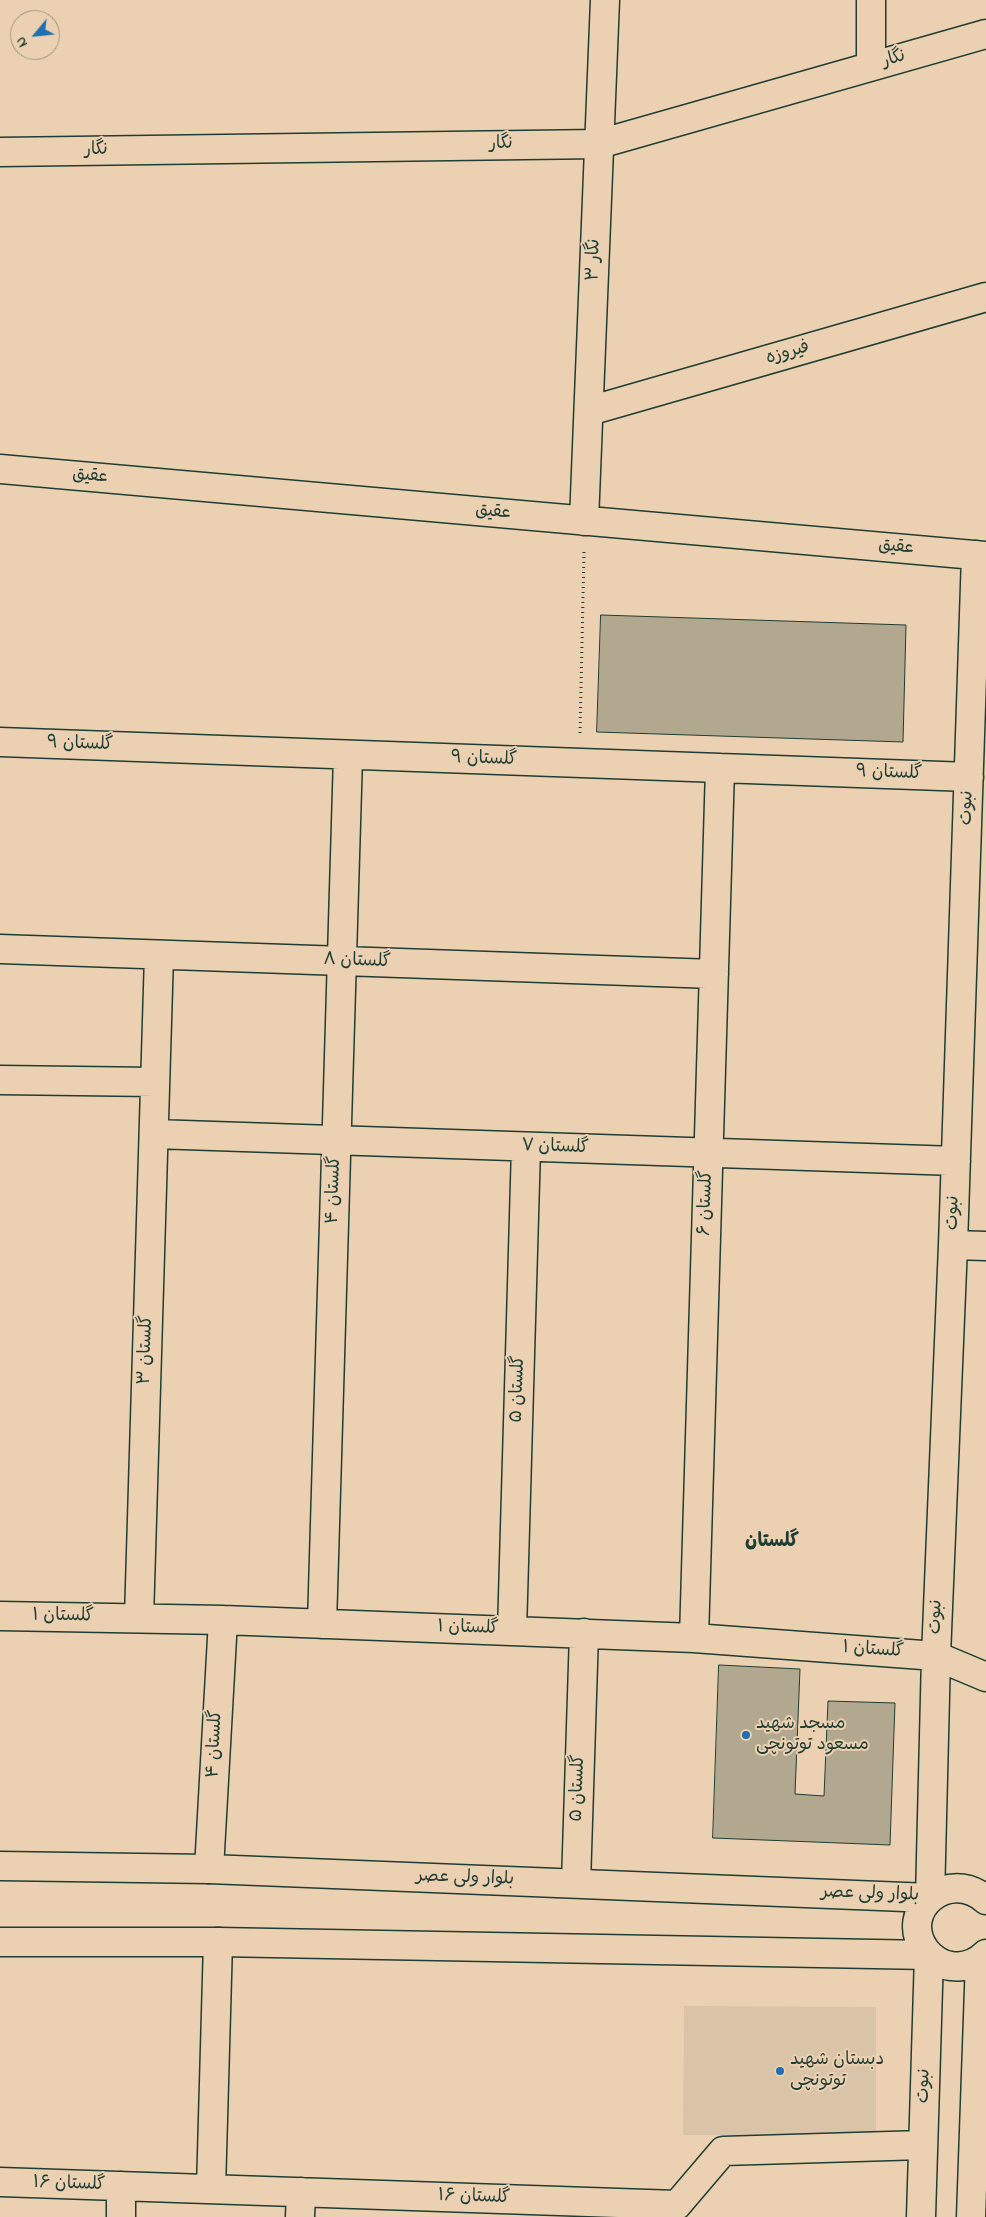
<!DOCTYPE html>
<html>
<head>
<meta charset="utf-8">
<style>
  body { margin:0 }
  #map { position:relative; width:986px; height:2217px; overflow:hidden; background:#ebd1b2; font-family:"Indie Flower",sans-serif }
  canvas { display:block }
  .north { position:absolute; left:10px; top:10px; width:50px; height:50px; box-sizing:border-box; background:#ebd1b2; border:1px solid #999680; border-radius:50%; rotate:242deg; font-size:14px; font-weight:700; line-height:20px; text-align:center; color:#1f3d34 }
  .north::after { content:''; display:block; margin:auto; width:18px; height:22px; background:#1f6fb2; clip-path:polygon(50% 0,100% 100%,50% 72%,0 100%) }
</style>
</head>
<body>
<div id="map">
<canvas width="986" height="2217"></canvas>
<div class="north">N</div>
</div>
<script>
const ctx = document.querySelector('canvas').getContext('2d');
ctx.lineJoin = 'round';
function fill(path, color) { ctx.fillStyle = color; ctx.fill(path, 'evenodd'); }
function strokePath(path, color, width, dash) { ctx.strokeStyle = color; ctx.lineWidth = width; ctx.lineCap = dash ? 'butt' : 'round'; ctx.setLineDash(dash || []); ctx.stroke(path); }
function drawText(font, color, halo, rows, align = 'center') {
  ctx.font = font + ' "Indie Flower","Playpen Sans Arabic",sans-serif'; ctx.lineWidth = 4; ctx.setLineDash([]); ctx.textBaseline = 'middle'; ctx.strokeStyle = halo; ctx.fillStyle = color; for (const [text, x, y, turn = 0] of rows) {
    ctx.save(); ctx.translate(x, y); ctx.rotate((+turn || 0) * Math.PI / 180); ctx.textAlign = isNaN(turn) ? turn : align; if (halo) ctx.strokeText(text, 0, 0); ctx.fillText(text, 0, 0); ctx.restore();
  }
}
fill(new Path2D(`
  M684 2006 876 2007V2135H683Z`), '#dac4a8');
const building = new Path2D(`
  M601 615 906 625 903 742 597 732Z
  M719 1665 800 1669 795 1794 824 1796 828 1701 895 1703 890 1845 713 1838Z`);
fill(building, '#b2a78f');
strokePath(building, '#1f3d34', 1);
const minor = new Path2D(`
  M871 66V0
  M0 152 599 144 986 34
  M589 411 986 297
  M0 469 986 556
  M584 521 605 0
  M0 742 969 777
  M0 949 714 974
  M0 1080 155 1082
  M154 1134 956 1161
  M953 1245 986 1246
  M0 1616 223 1620 694 1638 936 1656 986 1677
  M139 1618 159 955
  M322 1624 348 756
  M512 1631 526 1147
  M694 1638 720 768
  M209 1869 223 1620
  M576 1883 584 1633
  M930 1898 936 1656 953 1245 976 555
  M0 2182 677 2205
  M211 2189 218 1942
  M677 2205 723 2151 923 2145
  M121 2217V2186
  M300 2217 301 2192
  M921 2217 929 1955
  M971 2217 980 1960`);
const major = new Path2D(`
  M0 1866 209 1869 930 1898
  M986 1900C949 1867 897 1910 925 1950 931 1958 941 1965 951 1966 964 1968 976 1964 986 1954
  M0 1942H218L929 1955`);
strokePath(minor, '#1f3d34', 31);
strokePath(major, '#1f3d34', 31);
strokePath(new Path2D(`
  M580 733 584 552`), '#1f3d34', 3, [1, 4]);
strokePath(minor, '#ebd1b2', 28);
strokePath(major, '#ebd1b2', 28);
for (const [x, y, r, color] of [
  [746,1735,5,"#1f6fb2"],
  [780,2071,5,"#1f6fb2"]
]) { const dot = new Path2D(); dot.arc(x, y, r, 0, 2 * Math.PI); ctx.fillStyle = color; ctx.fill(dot); strokePath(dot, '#ebd1b2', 2); }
drawText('18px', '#1f3d34', '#ebd1b2', [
  ["نگار",894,60,-16],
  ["نگار",501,145,-1],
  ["نگار",96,151,-1],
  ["نگار ۳",595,260,-88],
  ["فیروزه",788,354,-16],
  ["عقیق",90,477,5],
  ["عقیق",493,513,5],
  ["عقیق",896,548,5],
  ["گلستان ۹",80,745,2],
  ["گلستان ۹",484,760,2],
  ["گلستان ۹",889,774,2],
  ["نبوت",968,808,-88],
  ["گلستان ۸",357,962,2],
  ["گلستان ۷",555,1148,2],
  ["گلستان ۴",335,1190,-88],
  ["گلستان ۶",707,1203,-88],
  ["نبوت",954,1213,-88],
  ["گلستان ۳",147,1350,-88],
  ["گلستان ۵",519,1389,-88],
  ["گلستان ۱",63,1617,1],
  ["نبوت",937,1617,-88],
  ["گلستان ۱",468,1629,2],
  ["گلستان ۱",873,1651,4],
  ["گلستان ۴",216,1744,-87],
  ["گلستان ۵",579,1788,-88],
  ["بلوار ولی عصر",465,1879,2],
  ["بلوار ولی عصر",870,1895,2],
  ["نبوت",925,2086,-88],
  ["گلستان ۱۶",69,2185,2],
  ["گلستان ۱۶",474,2198,2]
]);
drawText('18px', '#1f3d34', '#ebd1b2', [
  ["مسجد شهید",756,1725],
  ["مسعود توتونچی",756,1746],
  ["دبستان شهید",790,2061],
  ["توتونچی",790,2082]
], 'left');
drawText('bold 19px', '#1f3d34', '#ebd1b2', [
  ["گلستان",772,1543]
]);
</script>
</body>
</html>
